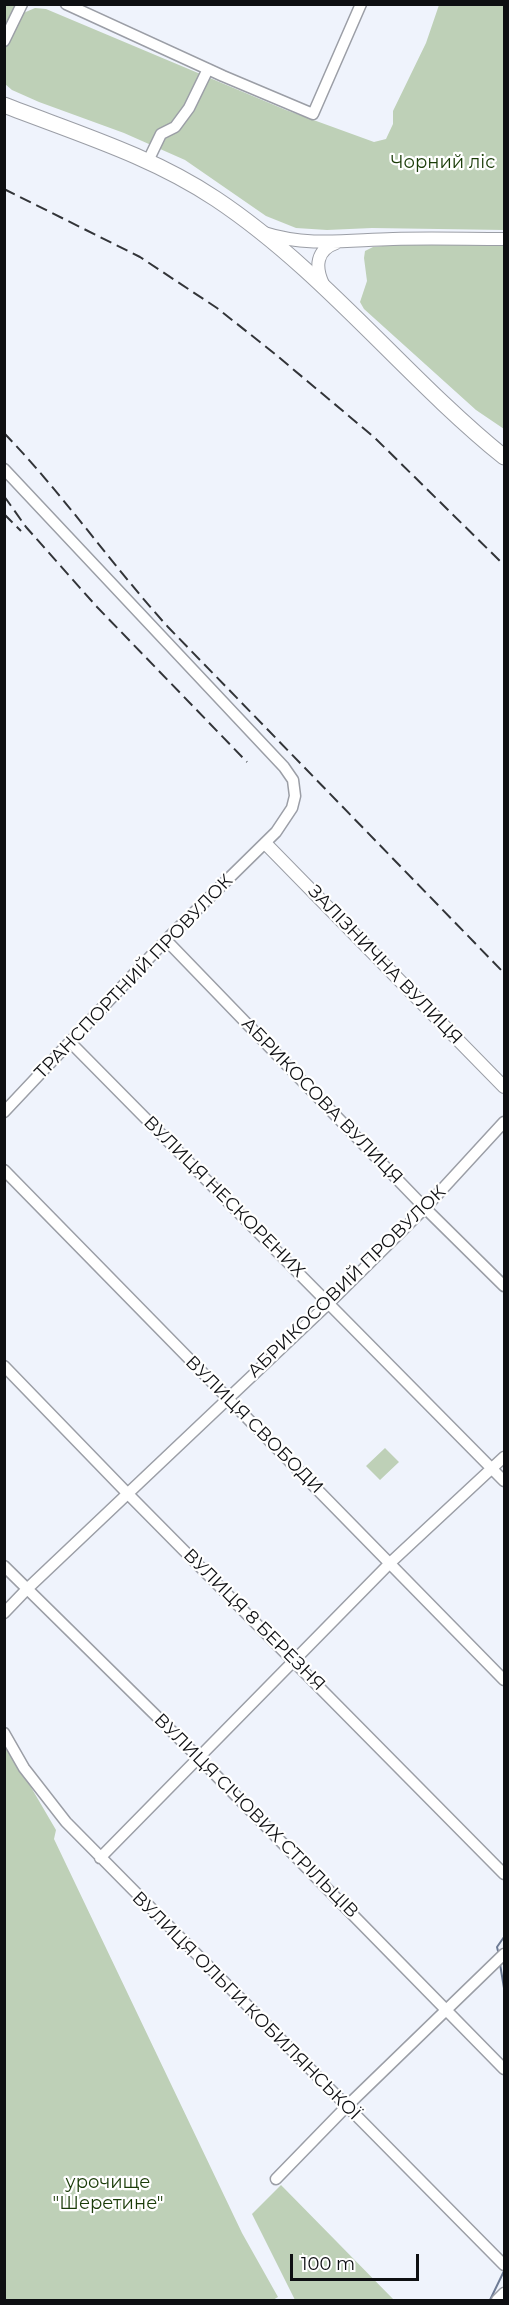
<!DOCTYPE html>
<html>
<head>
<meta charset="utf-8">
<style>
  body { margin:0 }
  #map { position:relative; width:509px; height:2305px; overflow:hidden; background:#eff3fc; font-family:Montserrat,sans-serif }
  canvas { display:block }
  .frame { position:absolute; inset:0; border:6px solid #0e0f12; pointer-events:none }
  .scale { position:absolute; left:290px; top:2254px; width:129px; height:27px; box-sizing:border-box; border:3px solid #0e0f12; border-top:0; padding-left:8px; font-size:18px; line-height:21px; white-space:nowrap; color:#0e0f12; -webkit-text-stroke:4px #fff; paint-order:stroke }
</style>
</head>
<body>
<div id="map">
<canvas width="509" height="2305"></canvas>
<div class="frame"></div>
<div class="scale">100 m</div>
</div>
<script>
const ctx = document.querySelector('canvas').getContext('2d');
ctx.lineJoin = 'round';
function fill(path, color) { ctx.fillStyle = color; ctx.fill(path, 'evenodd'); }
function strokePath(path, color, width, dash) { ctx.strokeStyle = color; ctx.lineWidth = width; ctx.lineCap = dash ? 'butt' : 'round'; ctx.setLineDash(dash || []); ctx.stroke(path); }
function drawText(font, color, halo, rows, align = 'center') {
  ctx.font = font + ' Montserrat,sans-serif'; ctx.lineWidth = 4.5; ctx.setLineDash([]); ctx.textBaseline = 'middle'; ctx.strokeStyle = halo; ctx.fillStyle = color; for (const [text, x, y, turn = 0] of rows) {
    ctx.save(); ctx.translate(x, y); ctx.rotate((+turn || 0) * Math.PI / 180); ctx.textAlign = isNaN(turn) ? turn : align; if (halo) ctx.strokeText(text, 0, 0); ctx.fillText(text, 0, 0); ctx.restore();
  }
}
fill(new Path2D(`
  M4 5H17L21 14 35 8 46 9 286 110 374 142 386 139 393 124V111L426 43 439 5H504V230L372 228 327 230 296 228 266 216 185 160 124 133 39 102 12 90 5 84 6 47 4 46Z
  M392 245H504V429L476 410 364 309 360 302 367 281 364 258 365 251 373 247Z
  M385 1448 399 1462 380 1480 366 1466Z
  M4 1741 56 1830 54 1839 242 2233 278 2297 273 2300H5Z
  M281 2185 394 2300H295L252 2214Z`), '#bed0b7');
strokePath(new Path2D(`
  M499 1955 497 1947 504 1937
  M500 1964 504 1988
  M490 2300 504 2271`), '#6e7b95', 2);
const minor = new Path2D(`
  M66 4 223 76 313 114 361 4
  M4 41 22 4
  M148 161 161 134 175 127 189 108 208 69
  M4 469 284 767 293 780 295 796 292 808 276 832 166 940 4 1112
  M166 940 425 1208 504 1286
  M70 1042 504 1481
  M4 1170 504 1680
  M4 1366 128 1494 504 1874
  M4 1566 198 1757 504 2069
  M4 1613 27 1589 329 1303 425 1208 504 1122
  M4 1733 24 1768 66 1822 504 2265
  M100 1858 390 1563 504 1457
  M276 2179 346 2107 504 1954
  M497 2300 504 2293`);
const tertiary = new Path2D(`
  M264 233C307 247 349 240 393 239 430 238 467 239 504 239
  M323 284C315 267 316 250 336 243
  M266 844 504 1087`);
const primary = new Path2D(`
  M4 105C76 133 152 156 216 199 324 271 404 376 504 457`);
strokePath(minor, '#9b9ea6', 13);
strokePath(tertiary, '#9b9ea6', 14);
strokePath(primary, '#9b9ea6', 17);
strokePath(minor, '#fff', 10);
strokePath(tertiary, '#fff', 12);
strokePath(primary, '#fff', 15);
strokePath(new Path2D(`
  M4 189 140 257 217 308 275 354 375 438 504 565
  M4 433C63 494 111 564 168 627L504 973
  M4 496 26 527 97 607 247 762
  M4 514 21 531`), '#323438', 2, [12, 6]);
drawText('18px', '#193b07', '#fff', [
  ["Чорний ліс",443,163],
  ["урочище",108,2183],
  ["\"Шеретине\"",108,2204]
]);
drawText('18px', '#0e0f12', '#fff', [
  ["ЗАЛІЗНИЧНА ВУЛИЦЯ",385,965,46],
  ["ТРАНСПОРТНИЙ ПРОВУЛОК",134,977,-46],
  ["АБРИКОСОВА ВУЛИЦЯ",322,1101,46],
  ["ВУЛИЦЯ НЕСКОРЕНИХ",224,1197,45],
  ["АБРИКОСОВИЙ ПРОВУЛОК",347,1282,-44],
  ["ВУЛИЦЯ СВОБОДИ",254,1425,45],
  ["ВУЛИЦЯ 8 БЕРЕЗНЯ",254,1620,45],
  ["ВУЛИЦЯ СІЧОВИХ СТРІЛЬЦІВ",256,1816,45],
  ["ВУЛИЦЯ ОЛЬГИ КОБИЛЯНСЬКОЇ",246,2006,45]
]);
</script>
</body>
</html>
